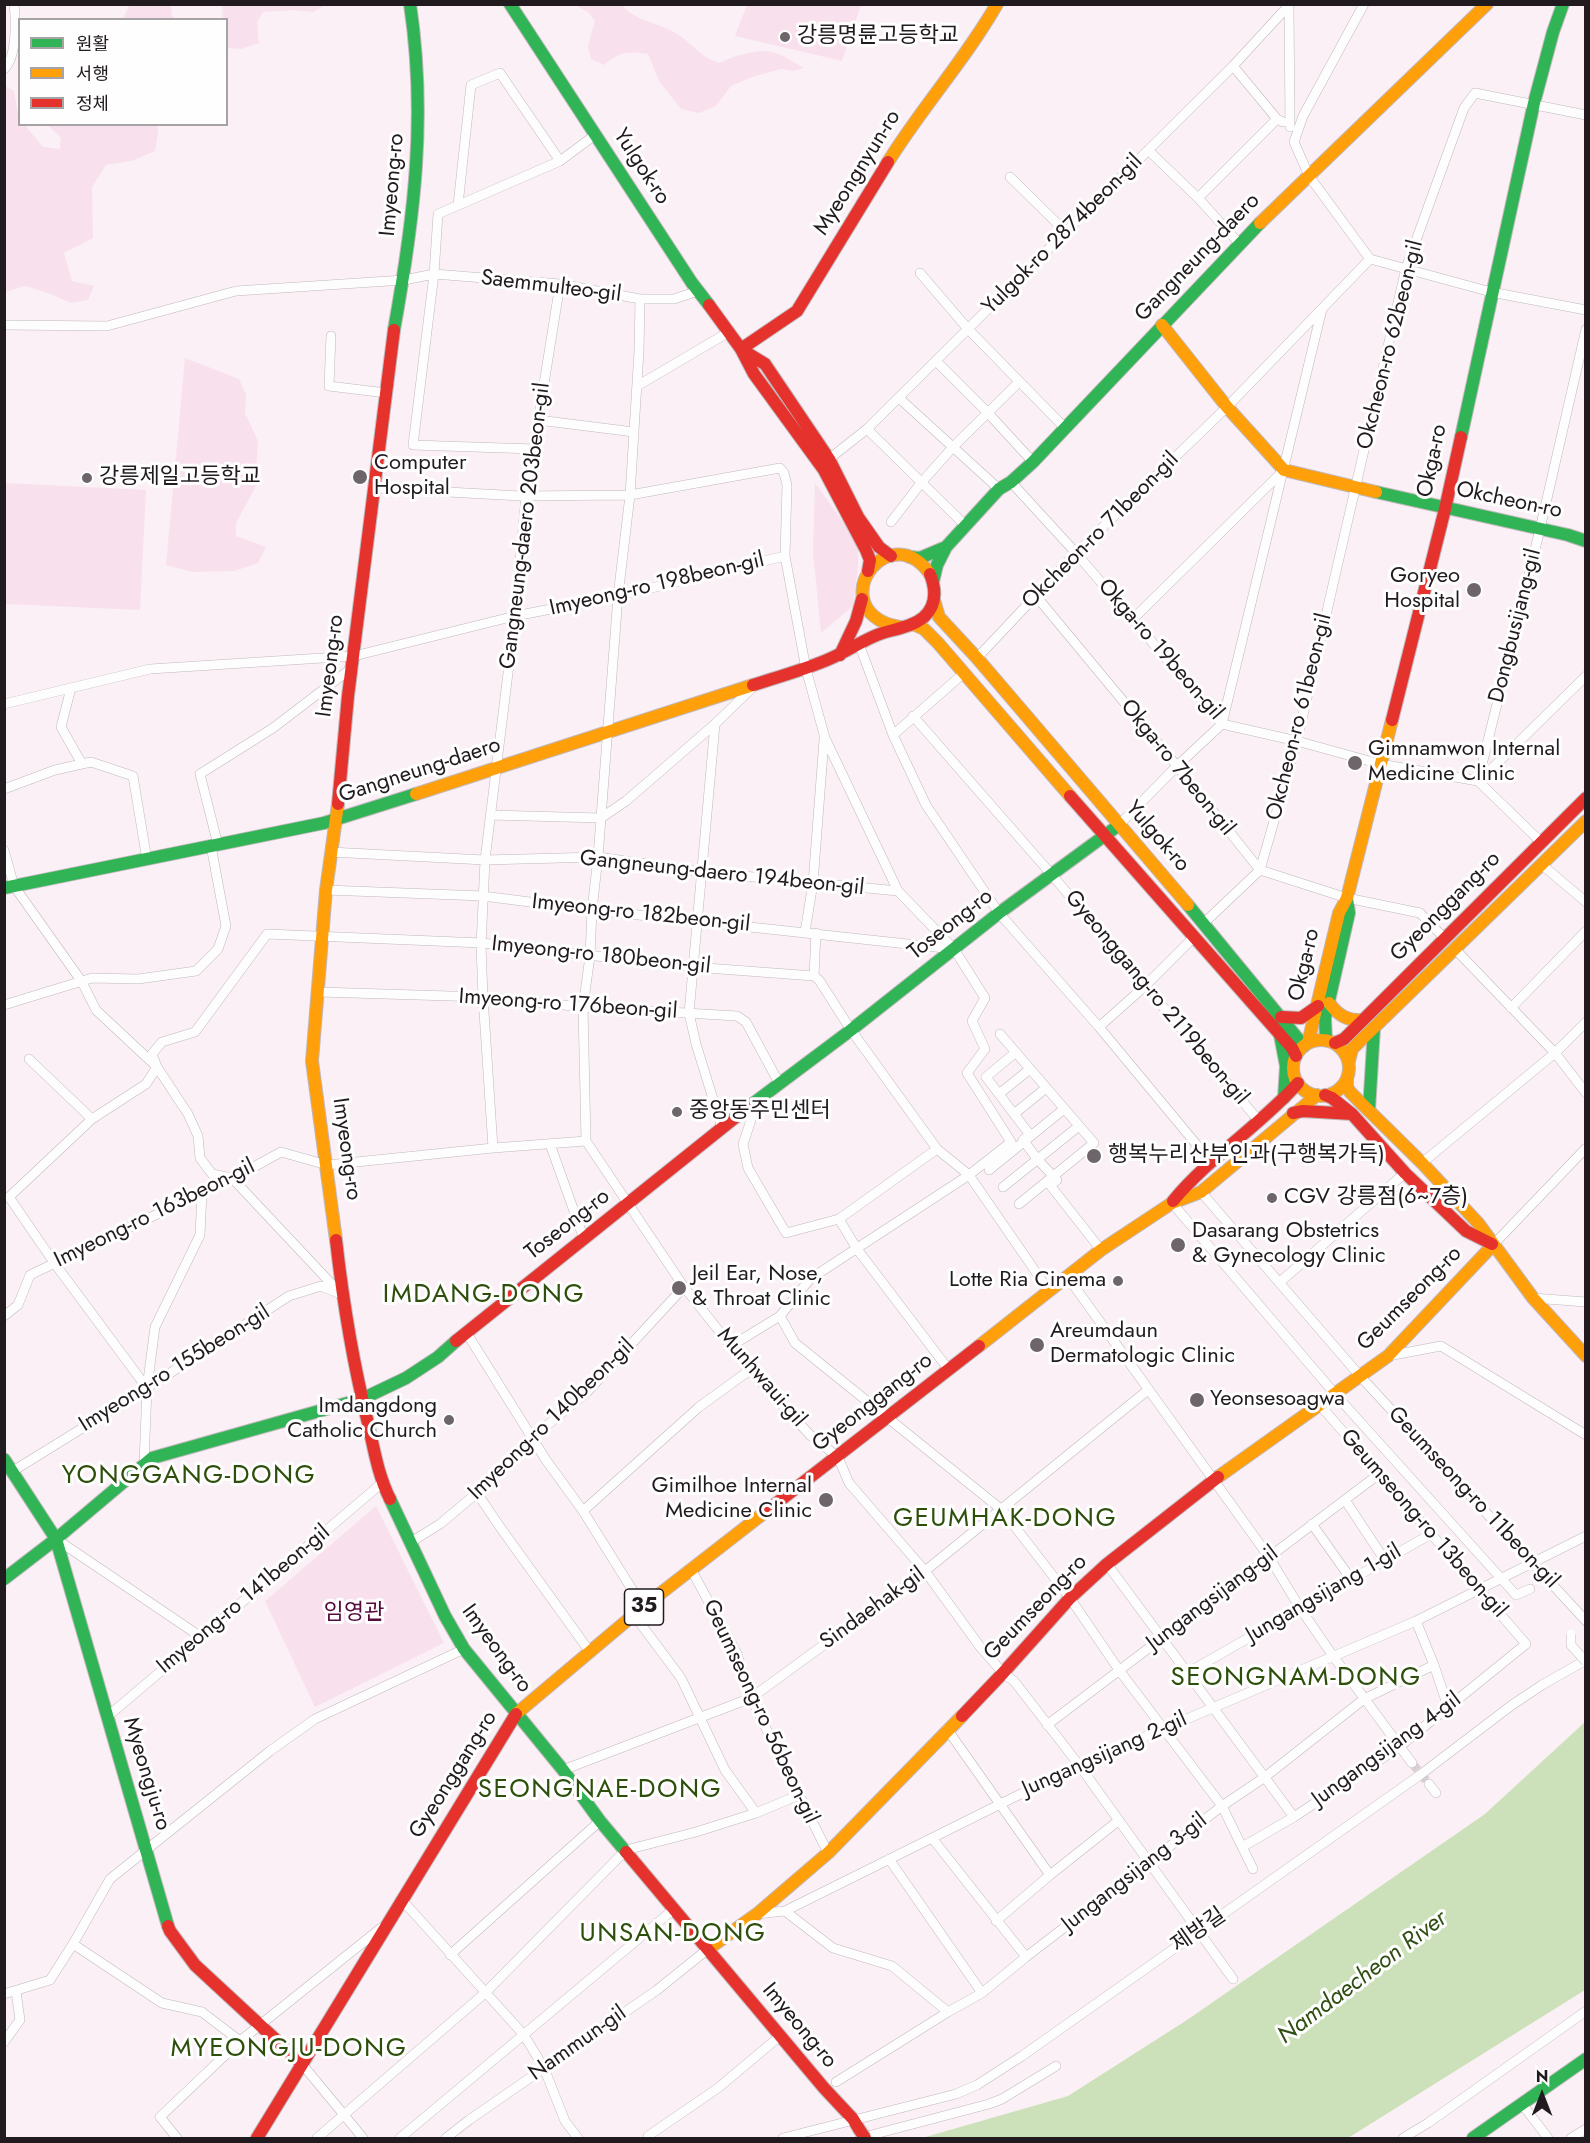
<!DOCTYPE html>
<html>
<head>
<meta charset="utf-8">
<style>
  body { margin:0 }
  #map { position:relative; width:1590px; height:2143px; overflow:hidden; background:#faf0f5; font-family:Jost,"Noto Sans KR",sans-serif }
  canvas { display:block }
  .frame { position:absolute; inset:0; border:6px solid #211a1e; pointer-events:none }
  .legend { position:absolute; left:18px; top:18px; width:210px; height:108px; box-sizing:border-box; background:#fefefe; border:2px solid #a6a3a4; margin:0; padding:8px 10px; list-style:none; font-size:18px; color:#211a1e }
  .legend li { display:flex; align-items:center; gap:12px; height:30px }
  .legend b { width:30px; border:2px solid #a6a3a4 }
  .north { position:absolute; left:1512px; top:2065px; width:60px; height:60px; -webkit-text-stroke:4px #fefefe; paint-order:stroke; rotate:0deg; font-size:16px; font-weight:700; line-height:24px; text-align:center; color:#211a1e }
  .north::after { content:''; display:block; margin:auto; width:21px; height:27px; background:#211a1e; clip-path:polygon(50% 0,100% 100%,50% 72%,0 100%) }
</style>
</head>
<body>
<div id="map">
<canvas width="1590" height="2143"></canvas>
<div class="frame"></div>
<ul class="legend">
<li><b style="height:8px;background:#30b455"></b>원활</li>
<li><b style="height:8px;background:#ff9f0a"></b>서행</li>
<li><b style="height:8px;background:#e5322d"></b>정체</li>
</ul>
<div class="north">N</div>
</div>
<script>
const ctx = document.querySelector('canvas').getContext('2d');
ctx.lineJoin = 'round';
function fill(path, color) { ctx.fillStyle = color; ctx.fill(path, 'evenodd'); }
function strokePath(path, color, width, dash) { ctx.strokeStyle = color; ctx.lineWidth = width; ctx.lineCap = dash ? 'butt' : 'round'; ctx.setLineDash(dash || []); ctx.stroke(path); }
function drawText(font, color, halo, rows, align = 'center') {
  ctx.font = font + ' Jost,"Noto Sans KR",sans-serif'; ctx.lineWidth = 6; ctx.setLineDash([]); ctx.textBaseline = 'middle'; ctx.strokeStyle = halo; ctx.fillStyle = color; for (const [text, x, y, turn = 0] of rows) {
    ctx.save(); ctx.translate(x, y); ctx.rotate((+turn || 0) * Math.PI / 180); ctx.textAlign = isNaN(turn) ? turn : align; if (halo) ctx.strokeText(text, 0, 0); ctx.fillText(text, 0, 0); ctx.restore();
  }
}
fill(new Path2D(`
  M130 4 171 5 172 16 175 19H123Z
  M222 5V4L326 5 313 12 292 10 263 12 257 22 259 43 241 49 227 48 226 20 223 19Z
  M575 5H622C636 23 662 22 680 36 696 47 698 55 719 63 732 57 750 51 765 51 778 51 793 62 804 68L793 71 781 69 752 77 731 86 716 106 699 113 681 109 659 81 648 54C628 51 620 51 604 65L591 59 588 46 595 21 588 12Z
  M747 5V4L861 5 842 61 735 36Z
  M5 86 14 91 20 124 25 125 43 147 60 149 61 138 48 125H157L158 134 155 151 132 161 106 165 92 187 93 238 64 253 72 281 94 286 88 300 71 303 48 293 25 286 5 292Z
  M185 358 239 379 246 395 245 413 258 441 255 488 236 523V536L266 547 258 563 234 571 192 572 166 565Z
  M5 483 146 490 140 610 5 604Z
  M815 483 858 542V567L853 606 821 633 813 552Z
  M376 1506 444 1643 315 1707 265 1601Z`), '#f9e0ed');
fill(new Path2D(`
  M1585 1722V1990L1348 2138H922L1068 2096 1187 2020 1485 1814Z`), '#cce1ba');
strokePath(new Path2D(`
  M1412 1763 1429 1784`), '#d9d0d5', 9, [9, 4.5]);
const street = new Path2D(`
  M1364 4 1303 116 1294 142 1309 176 1370 259 1491 292 1586 310
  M1289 5 1290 127
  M1233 66 1277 119 1283 122
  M4 69C17 57 16 21 14 4
  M1148 150 1198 198 1239 243
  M1010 177 1066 232
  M1198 198 1277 119
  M458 205 471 85 500 73 560 161
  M920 273 968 329 1065 428
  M640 299 639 351 630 495 618 596 598 857 592 910 590 956 583 1007 586 1141 684 1287 731 1346 750 1370 810 1435 838 1457 849 1483 925 1571 981 1648 1003 1673 1014 1681 1079 1765 1233 1979
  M4 325 107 326 236 291 404 280 434 274 560 284 640 299H674L698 291
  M331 336 329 386 386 393
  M936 361 988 413 1033 462
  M637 386 729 332
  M899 398 999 489
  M538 420 634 432
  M867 429 966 526
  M534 449 413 445 434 274 438 214 560 161 595 135
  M829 459 867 429 1233 66 1290 4
  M1011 482 1076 553 1222 724 1297 741 1380 764 1478 781 1541 842
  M375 488 521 496 630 495 780 468 784 473 787 485 785 556 806 669 825 738 898 891 954 949 985 998 972 1021 985 1049 967 1073 1011 1142 969 1175 810 1279 780 1316 731 1346
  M891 522 921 483 953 447 1019 382
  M1036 596 1177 766 1260 870 1347 898 1420 913 1445 939
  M1133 619 1284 470
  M859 644 893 735 926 805 999 913 1099 1027 1211 1162
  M977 658 1076 553 1227 407 1370 259
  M71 688 61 727 82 764
  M4 704 150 669 354 656 515 616 618 596 785 556
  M913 716 1052 875 1259 1121
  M715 724 689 1013 696 1044 722 1128
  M893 735 964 673
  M1480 780 1586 676
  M1478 781 1540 529 1586 329
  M4 789 55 770 91 762 133 776 147 860
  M490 815 601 818 626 801 715 724 753 687
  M1119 825 1177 766 1222 724 1322 309
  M218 845 200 774 273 728 353 667
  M4 850 14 886 82 982 96 1010 157 1067 188 1114 198 1136 200 1158 212 1174 232 1178 342 1295
  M330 852 485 860 598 857 702 872 898 891
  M1541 864 1586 902
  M326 890 483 896 592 910 954 949
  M1204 923 1260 870 1297 741 1406 268 1464 108 1475 93 1586 115
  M805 932 813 883 824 740
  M1455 949 1555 1053 1586 1093
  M814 976 816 933
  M319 992 483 997 583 1007 737 1016 746 1022 779 1083
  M4 1005 92 978 138 979 196 971 218 949 226 926 211 846
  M1511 1008 1586 931
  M1099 1027 1145 986 1193 938
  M1000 1034 1094 1143 1019 1204
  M1016 1052 986 1077 1030 1135 1023 1140 1038 1160 1057 1180 1050 1185 1101 1250
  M29 1059 92 1119
  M999 1094 1030 1069
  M757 1102 743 1144 748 1168 786 1233 839 1219
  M1014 1114 1046 1088
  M550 1144 584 1239
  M493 1148 483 997 481 946 485 860 515 616 526 496 560 284
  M937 1149 839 1219 857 1249 949 1370
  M1422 1163 1555 1053 1586 1022
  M989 1170 1064 1109
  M1003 1187 1079 1126
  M1201 1192 1360 1376 1586 1621
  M1172 1203 1335 1394 1516 1595 1530 1589
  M1493 1245 1586 1148
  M1067 1276 1269 1557 1300 1608 1333 1656 1412 1763
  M1280 1282 1405 1173
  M1533 1298 1586 1302
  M4 1316 18 1305 30 1275 241 1174 281 1152 327 1165 493 1148 586 1141
  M780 1316 795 1343 1002 1510 1070 1598 1119 1670 1222 1806 1253 1869
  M466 1332 546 1460 583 1511 643 1607
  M1388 1356 1441 1346 1586 1435
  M147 1388 55 1264 9 1197 92 1119 146 1084 157 1067 152 1054 162 1042 195 1032 267 934 482 943 693 967 814 976 819 980 851 1030 937 1149 969 1175 1049 1291
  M144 1464 147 1388 155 1327 200 1235 202 1193
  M13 1471 147 1388 289 1296 321 1286 338 1293
  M477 1493 500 1527 590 1652
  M1345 1500 1384 1559
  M583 1511 699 1407 750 1370
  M1312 1524 1351 1579
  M56 1539 201 1637
  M411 1542 440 1524 477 1493 532 1438 587 1392 684 1287
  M1107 1564 1294 1817
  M692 1571 737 1654 751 1698 828 1853
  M634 1615 681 1678 725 1770 756 1813
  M1416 1621 1434 1665 1448 1707
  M1187 1673 1431 1534
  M107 1717 382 1483
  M1047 1725 1379 1474
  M947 1729 1050 1875
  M563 1770 751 1698 925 1571 1148 1390
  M1429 1784 1436 1793
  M932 1838 1026 1957
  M1242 1847 1294 1817 1399 1747 1526 1644 1320 1405
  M889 1859 982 1993
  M402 1900 524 2035 544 2068 565 2121 578 2138
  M785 1911 833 1948 892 1966 948 2012
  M757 1914 785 1911 1079 1765 1416 1621 1586 1536
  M996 1921 1050 1875 1118 1821
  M73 1944 162 2003 202 2012 240 2041
  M450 1955 600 1821
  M4 1994 50 1980 73 1944 110 1879 270 1751 315 1719 464 1649
  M4 2042 20 2020 16 1991
  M302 2064 363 2138
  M836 2082 948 2012 982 1993 1026 1957 1222 1806 1265 1777 1364 1699 1434 1665
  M1522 2104 1548 2138
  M648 2136 718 2088 780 2036
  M177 2138 160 2117 240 2041 381 1928
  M317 2138 485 1993 626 1850 696 1832 756 1813 799 1795
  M400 2138 674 1909
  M446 2138 469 2120 657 1990 708 1949
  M783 2138 956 2094 977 2085 1022 2056 1420 1775 1512 1705 1542 1685 1586 1660
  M860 2138 989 2104 1002 2099 1056 2066
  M1403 2138 1428 2123 1586 2011
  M1571 2138 1586 2129`);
const fast = new Path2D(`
  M510 4 692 283 709 305
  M394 330C414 219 427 117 410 4
  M1461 437 1534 103 1553 32 1563 4
  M1376 492 1568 535 1586 541
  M910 557 920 558 946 547
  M933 582 937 565 946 547 999 489 1011 482 1033 462 1260 223
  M4 888 324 823 416 794
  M1188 905 1304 1046
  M1280 1035 1286 1066 1284 1098
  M1326 1040 1325 1018 1349 913 1347 898
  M747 1108 851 1030 999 913 1119 825
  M1369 1110 1374 1028
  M4 1459 56 1539 168 1926
  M390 1499 445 1616 464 1649 563 1770 600 1821 626 1852
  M4 1579 56 1539 152 1458 362 1399 406 1378 438 1357 456 1341
  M1473 2138 1586 2059`);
const slow = new Path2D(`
  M888 162C922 107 965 60 997 4
  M1260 223 1487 4
  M1162 325 1227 407 1284 470 1376 492
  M934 600 939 617 977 658 1188 905
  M913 624 924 629 938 643 1070 796
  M901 627C895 626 888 625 883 622 830 595 892 519 930 574
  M416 794 753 685
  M1329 1003C1338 1015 1347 1021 1363 1020
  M1293 1068a28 28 0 1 1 56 0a28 28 0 1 1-56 0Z
  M1308 1043 1339 913 1347 898 1392 720
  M1349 1061 1352 1049 1586 821
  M1347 1079V1087L1350 1092 1422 1163 1478 1223 1533 1298 1586 1356
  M336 1240 312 1061 326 890 338 804
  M979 1346 1101 1250 1172 1203 1201 1192 1317 1095
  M1218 1477 1388 1356 1493 1245
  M516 1714 643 1607 769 1509
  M708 1949 757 1914 828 1853 962 1716`);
const jam = new Path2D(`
  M709 305 741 349 754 374 824 470 866 550 870 560 868 571
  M741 349 797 311 888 162
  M742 350 765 364 829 459 858 517 879 547 891 556
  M840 655 856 621 862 599
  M753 685C778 677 803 670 827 660 844 653 860 642 877 635 892 629 911 628 924 617 937 605 936 589 930 574
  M1392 720 1445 509 1461 437
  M1070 796 1292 1048 1296 1056
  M338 804 348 696 394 330
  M1281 1017 1301 1018 1318 1006
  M1335 1043 1344 1039 1586 798
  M1325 1095 1332 1098 1352 1114 1405 1173 1466 1231 1492 1244
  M1293 1113 1303 1111 1352 1114
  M1173 1201C1210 1156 1260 1126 1298 1083
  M336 1240C343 1302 353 1363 368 1423 374 1449 378 1475 390 1499
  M456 1341 747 1108
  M769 1509 979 1346
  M962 1716 1003 1673 1070 1598 1107 1564 1218 1477
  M626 1852 824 2088 853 2119 859 2129
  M168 1926 170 1931 195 1965 302 2064
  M257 2138 516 1714`);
strokePath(street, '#c0b8bc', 10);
strokePath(fast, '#c0b8bc', 14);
strokePath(slow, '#c0b8bc', 14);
strokePath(jam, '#c0b8bc', 14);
strokePath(street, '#fefdfe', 9);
strokePath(fast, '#30b455', 12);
strokePath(slow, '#ff9f0a', 12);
strokePath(jam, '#e5322d', 12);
const streetBridge = new Path2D(`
  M1571 1634V1645L1586 1662`);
const jamBridge = new Path2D(`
  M859 2129 865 2138`);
strokePath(streetBridge, '#c0b8bc', 10, []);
strokePath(jamBridge, '#c0b8bc', 14, []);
strokePath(streetBridge, '#fefdfe', 9);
strokePath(jamBridge, '#e5322d', 12);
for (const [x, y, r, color] of [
  [785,37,6,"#6d6569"],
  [360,477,8,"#6d6569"],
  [87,478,6,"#6d6569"],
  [1474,590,8,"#6d6569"],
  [1355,763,8,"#6d6569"],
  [677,1112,6,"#6d6569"],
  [1094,1156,8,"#6d6569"],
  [1272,1198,6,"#6d6569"],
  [1178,1245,8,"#6d6569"],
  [1118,1281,6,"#6d6569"],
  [679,1288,8,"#6d6569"],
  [1037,1345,8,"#6d6569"],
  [1197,1400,8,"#6d6569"],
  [449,1420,6,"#6d6569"],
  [826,1500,8,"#6d6569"]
]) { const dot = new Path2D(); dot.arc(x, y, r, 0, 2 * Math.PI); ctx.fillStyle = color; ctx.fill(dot); strokePath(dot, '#fefefe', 2); }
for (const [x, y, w] of [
  [644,1607,39]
]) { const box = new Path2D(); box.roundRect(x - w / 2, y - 18, w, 36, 4.5); ctx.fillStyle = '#fefefe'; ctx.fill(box); strokePath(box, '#211a1e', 1.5); }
drawText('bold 21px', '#211a1e', null, [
  ["35",644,1607]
]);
drawText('22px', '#211a1e', '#fefefe', [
  ["강릉명륜고등학교",797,37],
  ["Computer",374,464],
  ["Hospital",374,489],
  ["강릉제일고등학교",99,478],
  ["Goryeo",1460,577,"right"],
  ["Hospital",1460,602,"right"],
  ["Gimnamwon Internal",1368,750],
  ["Medicine Clinic",1368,775],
  ["중앙동주민센터",689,1112],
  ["행복누리산부인과(구행복가득)",1108,1156],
  ["CGV 강릉점(6~7층)",1284,1198],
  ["Dasarang Obstetrics",1192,1232],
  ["& Gynecology Clinic",1192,1257],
  ["Jeil Ear, Nose,",692,1275],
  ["& Throat Clinic",692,1300],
  ["Lotte Ria Cinema",1106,1281,"right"],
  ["Areumdaun",1050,1332],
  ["Dermatologic Clinic",1050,1357],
  ["Yeonsesoagwa",1210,1400],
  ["Imdangdong",437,1407,"right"],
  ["Catholic Church",437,1432,"right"],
  ["Gimilhoe Internal",812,1487,"right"],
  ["Medicine Clinic",812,1512,"right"]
], 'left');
drawText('22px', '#211a1e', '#fefefe', [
  ["Yulgok-ro",641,167,57],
  ["Myeongnyun-ro",858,173,-58],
  ["Imyeong-ro",393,185,-85],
  ["Yulgok-ro 2874beon-gil",1063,235,-45],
  ["Gangneung-daero",1198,258,-46],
  ["Saemmulteo-gil",551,287,7],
  ["Okcheon-ro 62beon-gil",1391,345,-76],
  ["Okga-ro",1433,461,-78],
  ["Okcheon-ro",1509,501,12],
  ["Gangneung-daero 203beon-gil",526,526,-83],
  ["Okcheon-ro 71beon-gil",1101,531,-45],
  ["Imyeong-ro 198beon-gil",657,585,-13],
  ["Dongbusijang-gil",1516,626,-76],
  ["Okga-ro 19beon-gil",1160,650,49],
  ["Imyeong-ro",331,666,-83],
  ["Okcheon-ro 61beon-gil",1300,717,-76],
  ["Okga-ro 7beon-gil",1177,768,51],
  ["Gangneung-daero",420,771,-18],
  ["Yulgok-ro",1157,837,49],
  ["Gangneung-daero 194beon-gil",722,874,6],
  ["Gyeonggang-ro",1446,907,-45],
  ["Imyeong-ro 182beon-gil",641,914,6],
  ["Toseong-ro",951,925,-38],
  ["Imyeong-ro 180beon-gil",601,956,6],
  ["Okga-ro",1305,965,-77],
  ["Gyeonggang-ro 2119beon-gil",1156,998,50],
  ["Imyeong-ro 176beon-gil",568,1005,4],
  ["Imyeong-ro",346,1149,82],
  ["Imyeong-ro 163beon-gil",155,1214,-26],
  ["Toseong-ro",568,1225,-38],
  ["Geumseong-ro",1410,1299,-45],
  ["Imyeong-ro 155beon-gil",175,1369,-32],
  ["Munhwaui-gil",761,1378,49],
  ["Gyeonggang-ro",873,1403,-38],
  ["Imyeong-ro 140beon-gil",552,1420,-44],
  ["Geumseong-ro 11beon-gil",1473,1498,47],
  ["Geumseong-ro 13beon-gil",1423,1524,49],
  ["Jungangsijang 1-gil",1324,1594,-30],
  ["Jungangsijang-gil",1213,1599,-37],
  ["Imyeong-ro 141beon-gil",244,1600,-40],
  ["Geumseong-ro",1036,1608,-46],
  ["Sindaehak-gil",873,1609,-36],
  ["Imyeong-ro",496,1649,54],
  ["Geumseong-ro 56beon-gil",760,1712,65],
  ["Jungangsijang 4-gil",1387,1750,-36],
  ["Jungangsijang 2-gil",1105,1755,-24],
  ["Myeongju-ro",146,1774,73],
  ["Gyeonggang-ro",454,1775,-58],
  ["Jungangsijang 3-gil",1135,1873,-38],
  ["제방길",1199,1931,-35],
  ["Imyeong-ro",799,2026,50],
  ["Nammun-gil",578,2044,-35]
]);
drawText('22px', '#550a3c', '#fefefe', [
  ["임영관",354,1614]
]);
drawText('italic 24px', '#2f4e11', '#fefefe', [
  ["Namdaecheon River",1363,1978,-37]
]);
ctx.letterSpacing = '1.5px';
drawText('26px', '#2e4f0c', '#fefefe', [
  ["IMDANG-DONG",484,1296],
  ["YONGGANG-DONG",189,1477],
  ["GEUMHAK-DONG",1005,1520],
  ["SEONGNAM-DONG",1296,1679],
  ["SEONGNAE-DONG",600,1791],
  ["UNSAN-DONG",673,1935],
  ["MYEONGJU-DONG",289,2050]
]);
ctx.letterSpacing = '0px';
</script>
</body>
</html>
